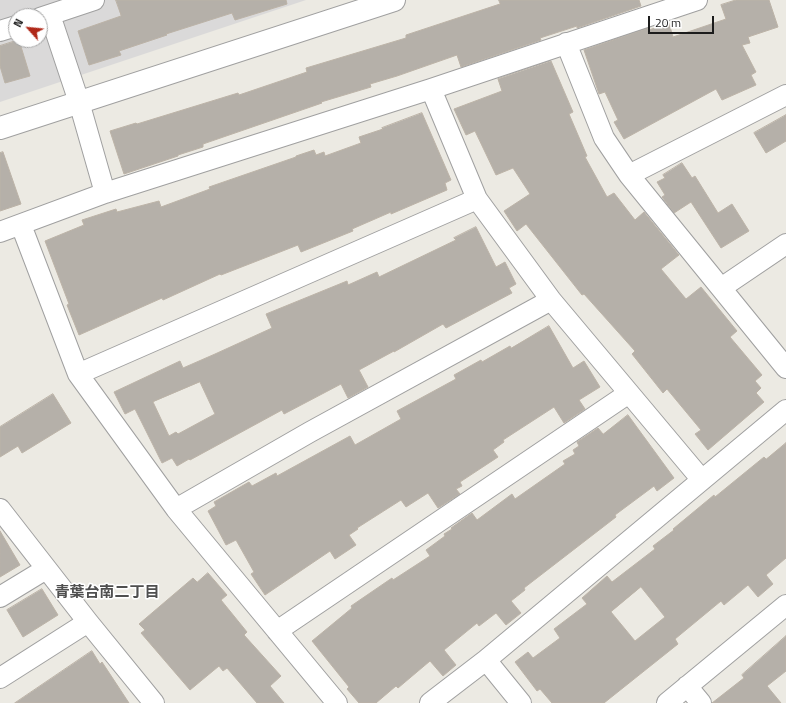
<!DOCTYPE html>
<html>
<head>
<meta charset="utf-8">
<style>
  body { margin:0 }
  #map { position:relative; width:786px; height:703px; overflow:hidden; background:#eceae3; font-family:"Titillium Web",sans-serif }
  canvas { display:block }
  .north { position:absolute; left:8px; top:8px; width:40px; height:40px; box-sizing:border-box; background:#fff; border:1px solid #a4a4a4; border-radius:50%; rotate:297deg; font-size:11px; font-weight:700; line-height:16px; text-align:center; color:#1c1c1c }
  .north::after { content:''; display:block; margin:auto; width:14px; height:18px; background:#b02818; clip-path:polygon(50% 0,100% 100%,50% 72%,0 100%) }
  .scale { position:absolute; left:648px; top:16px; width:66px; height:18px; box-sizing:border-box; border:2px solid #1c1c1c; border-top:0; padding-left:5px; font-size:12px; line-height:14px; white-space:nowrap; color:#1c1c1c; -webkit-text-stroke:3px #fff; paint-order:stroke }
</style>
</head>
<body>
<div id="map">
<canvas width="786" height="703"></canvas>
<div class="north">N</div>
<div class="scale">20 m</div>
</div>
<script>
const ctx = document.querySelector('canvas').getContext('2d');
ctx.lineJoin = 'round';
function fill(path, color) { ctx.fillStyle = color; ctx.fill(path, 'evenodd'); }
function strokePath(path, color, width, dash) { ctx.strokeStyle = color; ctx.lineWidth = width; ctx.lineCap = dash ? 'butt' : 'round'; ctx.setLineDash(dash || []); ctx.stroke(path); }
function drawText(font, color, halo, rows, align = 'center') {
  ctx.font = font + ' "Titillium Web","Noto Sans JP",sans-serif'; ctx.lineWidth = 3; ctx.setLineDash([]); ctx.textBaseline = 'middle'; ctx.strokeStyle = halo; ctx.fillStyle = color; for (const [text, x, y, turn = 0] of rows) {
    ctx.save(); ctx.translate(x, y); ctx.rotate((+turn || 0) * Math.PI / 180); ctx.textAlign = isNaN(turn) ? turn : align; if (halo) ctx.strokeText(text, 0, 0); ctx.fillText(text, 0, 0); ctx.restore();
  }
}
fill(new Path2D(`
  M0 0H306L0 102ZM16 16H40V40H16Z`), '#dad9d9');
const building = new Path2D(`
  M116 0H286L287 4 235 20 232 13 166 34 167 35 119 51 121 55 89 65 78 31 121 16Z
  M499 0H639L641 6 577 28V26L540 38 541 40 461 67 457 55 397 76 370 84 371 87 321 102 322 103 203 144V147L178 155V156L124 174 110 131 136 123 137 124 238 93 239 95 307 72 306 68 406 38V35L500 4Z
  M736 0H769L778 27 748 37 750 43 742 45 756 72 751 75 756 85 722 100 716 89 624 139 614 122 618 120 605 92 599 94 584 50 648 28 649 30 669 23 673 37 726 19 721 5Z
  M19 40 30 76 5 83 0 66V46Z
  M551 61 573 112 569 114 587 156 585 157 607 197 614 193 635 220 644 212 679 255 661 269 686 299 701 287 737 331 730 337 762 375 755 381 761 388 756 393 764 402 708 450 695 434 701 430 667 389 663 393 632 354 635 351 584 294 582 295 526 224 517 231 504 211 530 194 513 168 496 175 475 131 466 135 454 109 502 91 498 79Z
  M422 113 451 180 445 183 447 190 391 214V212L352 229 353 231 301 252 298 245 221 275 220 274 163 300 162 298 79 335 67 305 69 304 45 241 84 225 82 220 116 209 117 212 159 201 161 207 210 189 209 187 296 157V156L314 150 316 155 324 152 325 156 361 143 359 137 383 129 382 128Z
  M786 115V141L766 153 754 133Z
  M3 152 21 204 0 211V153Z
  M682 163 692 178 695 176 718 213 732 204 749 231 721 248 691 202 674 213 662 197 665 195 657 182 665 178 663 175Z
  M476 227 496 267 505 262 516 284 509 288 512 293 446 328 443 324 394 352V351L359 370 368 387 348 398 341 384 284 414 282 410 190 460 189 459 177 466 172 458 162 463 135 409 125 414 114 392 180 361 183 368 215 354 272 328 266 314 347 281 348 285 377 272 379 277 456 240 454 238ZM200 382 215 414 178 434 176 432 169 436 153 402Z
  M549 326 573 368 584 361 600 387 579 400 585 409 564 423 554 407 503 440 504 442 493 450 498 457 460 482 462 486 456 489 460 494 438 508 428 493 406 507 401 500 357 528 358 529 349 535 356 545 335 559 330 551 265 595 251 574 254 572 236 540 226 545 208 511 216 506 214 502 249 482 252 486 276 473 277 476 350 436 355 445 401 419 397 411 456 379 454 375 481 360 482 362 510 346 511 348Z
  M53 394 71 423 22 453 18 446 0 457V427Z
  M628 415 674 478 657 491 654 486 615 515 616 517 524 588 525 590 511 601 521 613 506 625 496 613 479 626 477 623 444 650 456 665 443 676 430 661 398 688 396 686 376 703H359L347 689 349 687 312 641 352 608 351 606 392 578 393 580 430 556 426 550 445 536 444 534 452 529 451 528 472 513 477 520 512 494 515 499 565 464 563 461 575 454 573 450 579 446 577 442 598 428 603 434Z
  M786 443V558L766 575 773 584 758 597 748 585 724 605 721 601 675 639 678 644 604 703H552L540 689 537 691 515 662 528 652 533 658 560 638 554 629 587 604 582 598 607 576 612 582 655 549 653 546 674 530 673 529 714 495 715 497 764 457 766 459ZM641 587 665 617 635 641 611 612Z
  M0 531 20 565 0 577Z
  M208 573 227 595 221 600 247 632 244 635 281 676 270 686 284 703H257L227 668 223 671 219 666 190 690 141 633 145 630 139 624 193 578 197 582Z
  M42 589 58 615 23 637 7 610Z
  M786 636V671L767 686 781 703H712L744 678 742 675Z
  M92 651 100 664 102 662 129 703H15Z`);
fill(building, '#b5b0a9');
strokePath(building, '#bcb3a7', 1);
const minor = new Path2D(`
  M50 15 79 102 105 193
  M40 18 94 0
  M0 31 16 26
  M566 43 604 138 629 175 786 368
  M431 89 477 199 551 300 702 480
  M629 175 786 95
  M21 225 78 374 176 509 337 703
  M0 232 105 193 431 89 697 0
  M721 288 786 244
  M78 374 477 199
  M0 509 88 622 154 703
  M176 509 310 432 551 300
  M0 597 46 569
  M277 631 629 393
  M486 660 521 703
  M0 678 88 622
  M687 686 701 703
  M430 703 486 660 786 410
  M667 703 786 605`);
const tertiary = new Path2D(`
  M0 128 394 0`);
strokePath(minor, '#a0a0a0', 22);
strokePath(tertiary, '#a0a0a0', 24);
strokePath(minor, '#fff', 20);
strokePath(tertiary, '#fff', 22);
drawText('bold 15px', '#4f4f4f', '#fff', [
  ["青葉台南二丁目",107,593]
]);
</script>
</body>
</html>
